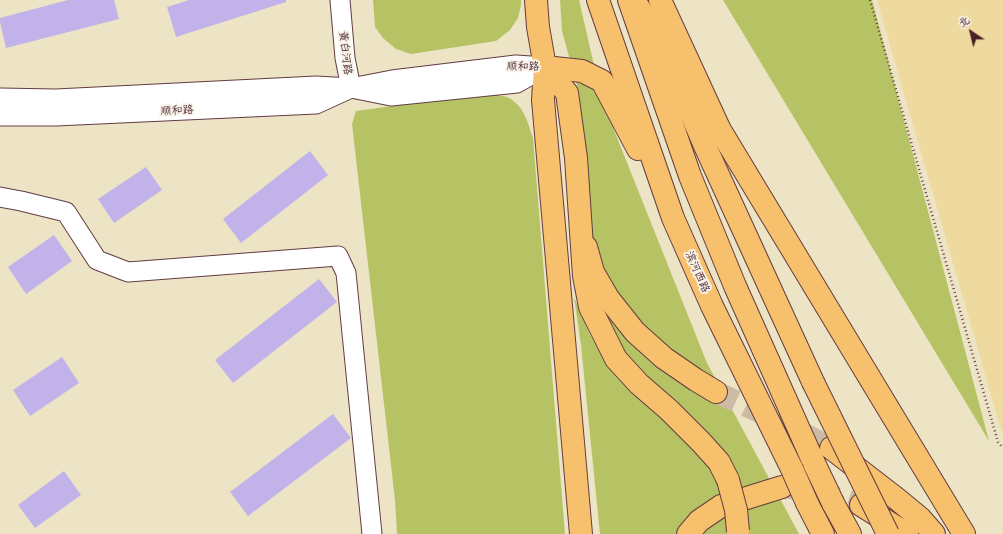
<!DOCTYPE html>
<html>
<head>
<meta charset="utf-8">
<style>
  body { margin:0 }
  #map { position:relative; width:1003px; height:534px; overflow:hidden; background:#ede3c5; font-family:Pangolin,"LXGW WenKai TC",sans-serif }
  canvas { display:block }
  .north { position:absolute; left:951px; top:12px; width:40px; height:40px; -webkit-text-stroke:3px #f7f3e8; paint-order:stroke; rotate:325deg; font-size:11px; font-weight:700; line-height:16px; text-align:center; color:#4a1f2b }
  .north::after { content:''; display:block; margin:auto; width:14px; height:18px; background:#4a1f2b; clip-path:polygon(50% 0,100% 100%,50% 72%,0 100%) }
</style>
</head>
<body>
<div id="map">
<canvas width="1003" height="534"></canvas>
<div class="north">北</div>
</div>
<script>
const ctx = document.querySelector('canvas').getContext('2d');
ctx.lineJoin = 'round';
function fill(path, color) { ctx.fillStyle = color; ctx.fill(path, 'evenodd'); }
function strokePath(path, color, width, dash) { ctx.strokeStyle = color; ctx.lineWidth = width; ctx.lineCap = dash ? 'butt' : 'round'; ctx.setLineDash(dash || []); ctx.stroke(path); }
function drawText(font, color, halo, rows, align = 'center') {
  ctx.font = font + ' Pangolin,"LXGW WenKai TC",sans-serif'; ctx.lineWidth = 4; ctx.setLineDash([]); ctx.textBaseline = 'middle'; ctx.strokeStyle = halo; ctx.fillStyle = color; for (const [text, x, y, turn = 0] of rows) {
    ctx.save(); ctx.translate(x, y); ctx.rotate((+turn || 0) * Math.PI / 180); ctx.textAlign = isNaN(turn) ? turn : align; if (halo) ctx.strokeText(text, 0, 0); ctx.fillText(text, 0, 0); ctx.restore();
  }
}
fill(new Path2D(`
  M373 0H521V5L518 18 510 30 496 41 411 54 396 49 383 38 375 27Z
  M560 0H579L602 100 707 363 799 534H600L581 345 574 297 590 335 613 370 604 313 635 343 611 286 596 255 586 210 579 93 562 31Z
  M723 0H872L989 441Z
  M487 93C494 95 503 95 509 98 524 106 528 123 533 138L565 534H397L395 500 352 124 356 111Z`), '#b6c364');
fill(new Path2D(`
  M877 0H1003V436Z`), '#eeda9e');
fill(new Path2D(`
  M68 0H114L119 19 6 48 0 22V18Z
  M189 0H286V2L176 37 167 7Z
  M310 151 328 175 241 243 223 219Z
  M146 167 162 190 114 223 98 199Z
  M54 235 72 261 26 294 8 267Z
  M319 279 337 302 233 383 215 360Z
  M62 357 79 383 30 416 13 390Z
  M333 414 351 438 248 516 230 492Z
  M64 471 81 495 35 528 18 505Z`), '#c1b3ea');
strokePath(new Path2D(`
  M716 392 785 424 831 448
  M784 487 817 492 861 505`), '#ccbca6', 22, [22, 11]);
const minor = new Path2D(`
  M340 0 345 58 351 88
  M0 98 56 99 316 86 351 88 391 96 517 83 545 67
  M0 116H56L316 104 351 88 392 80 516 65 545 67
  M0 197 21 201 66 212 97 260 128 272 338 256 346 273 372 534`);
const major = new Path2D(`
  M536 0 538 27 545 67 543 100 581 534
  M598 0 673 218 712 306 792 469
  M629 0 690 176 735 286 814 463
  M660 0 720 130 964 534
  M545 67 582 71 602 81 638 149
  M586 247 593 272 608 298 635 332 664 358 696 380 716 392
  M831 448 897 499 920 518 934 534
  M807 503 823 534
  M833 503 850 534
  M861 505 907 534
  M688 534 699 521 721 506 782 487`);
const highway = new Path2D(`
  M634 0 660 41 705 146 813 382
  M545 67 567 93 576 158 584 276 590 307 616 359 639 384 669 410 701 442 719 462 728 480`);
strokePath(minor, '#623c42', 21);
strokePath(major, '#623c42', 24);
strokePath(highway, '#623c42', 24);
strokePath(new Path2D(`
  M870 0 998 442 1003 448`), '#623c42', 2.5, [1, 3]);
strokePath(minor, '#fff', 19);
strokePath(major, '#f7c06c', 22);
strokePath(highway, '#f7c06c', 22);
const majorBridge = new Path2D(`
  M814 463 833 503
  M792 469 807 503`);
const highwayBridge = new Path2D(`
  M813 382 888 534
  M728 480 736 510 738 531`);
strokePath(majorBridge, '#623c42', 24, []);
strokePath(highwayBridge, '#623c42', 24, []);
strokePath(majorBridge, '#f7c06c', 22);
strokePath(highwayBridge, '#f7c06c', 22);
drawText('11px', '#4a1f2b', '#f7f3e8', [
  ["黄白河路",345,53,83],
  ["顺和路",523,67,1],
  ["顺和路",177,111,-3],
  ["滨河西路",697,272,66]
]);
</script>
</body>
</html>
